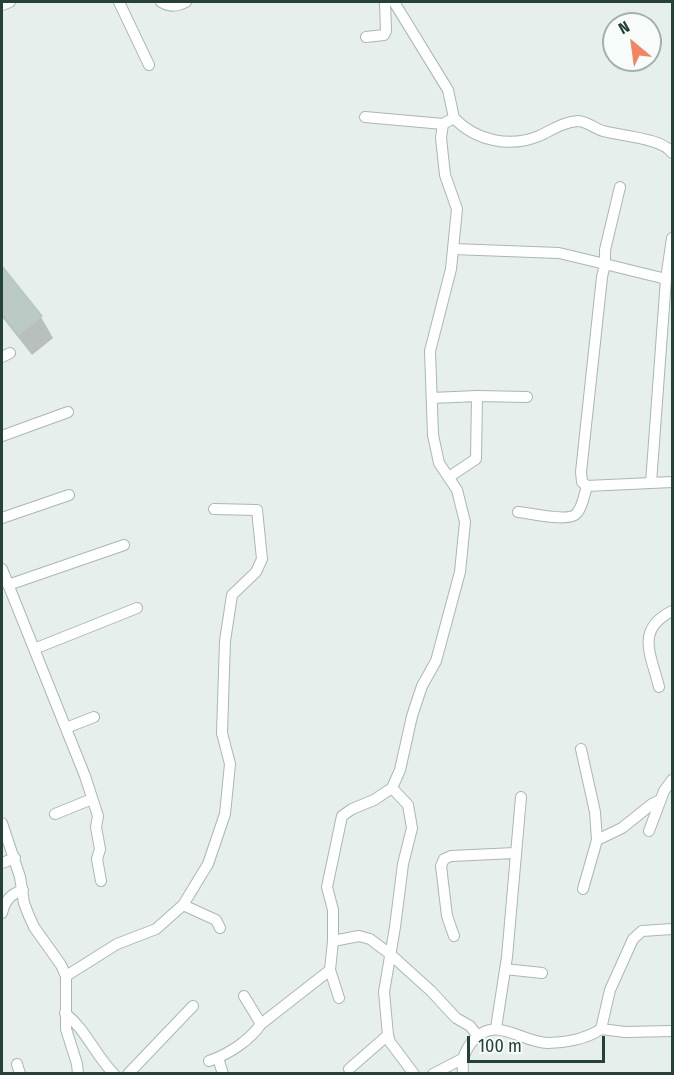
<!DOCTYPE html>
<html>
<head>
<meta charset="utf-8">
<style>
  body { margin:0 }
  #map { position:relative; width:674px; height:1075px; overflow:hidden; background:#e6efeb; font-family:"Fira Sans Condensed",sans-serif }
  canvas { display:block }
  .frame { position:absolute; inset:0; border:3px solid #24423a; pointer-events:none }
  .north { position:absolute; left:602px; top:12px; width:60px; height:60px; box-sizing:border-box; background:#f7fbf9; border:2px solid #a3b1ad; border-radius:50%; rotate:331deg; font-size:16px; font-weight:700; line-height:24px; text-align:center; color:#24423a }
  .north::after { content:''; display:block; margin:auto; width:21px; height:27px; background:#f4845f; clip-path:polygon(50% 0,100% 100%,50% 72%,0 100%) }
  .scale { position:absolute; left:467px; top:1036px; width:138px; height:27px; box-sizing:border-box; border:3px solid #24423a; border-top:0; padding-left:8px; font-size:18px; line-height:21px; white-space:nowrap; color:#24423a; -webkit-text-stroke:4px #f7fbf9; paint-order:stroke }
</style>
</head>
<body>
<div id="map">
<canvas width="674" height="1075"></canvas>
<div class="frame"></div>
<div class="north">N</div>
<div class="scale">100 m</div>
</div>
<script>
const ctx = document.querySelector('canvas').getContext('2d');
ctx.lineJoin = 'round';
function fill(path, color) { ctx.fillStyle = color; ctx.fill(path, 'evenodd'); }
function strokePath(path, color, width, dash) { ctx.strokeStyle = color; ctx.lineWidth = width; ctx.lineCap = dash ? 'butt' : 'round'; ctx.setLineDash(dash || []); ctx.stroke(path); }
fill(new Path2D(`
  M2 269 41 317 53 338 32 355 2 317Z`), '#0003');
const building = new Path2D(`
  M2 266 42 316 19 335 2 313Z`);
fill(building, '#bbcac4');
strokePath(building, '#b8c9c2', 1.5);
const minor = new Path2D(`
  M119 2 149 65
  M161 2C170 7 176 7 186 2
  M394 2 448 90 454 118C476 141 510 148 539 136 552 130 563 122 578 121 587 121 595 129 603 131 620 136 663 138 672 153
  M2 5 10 2
  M366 37 384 35 386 31 385 2
  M365 117 443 124
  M453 249 559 253 605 264V250L620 187
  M666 279 605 264 602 277 581 472 582 482 587 486 672 482
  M2 357 10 353
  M432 398 477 396 527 397
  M2 436 68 412
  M449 477 476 459 477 396
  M651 483 666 279 672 238
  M518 512C530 513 570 523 577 513 583 506 584 495 587 486
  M2 518 69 495
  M2 569 85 776 98 816 96 827 100 849 97 859 101 881
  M8 585 124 545
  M34 649 137 608
  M659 687C651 654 635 630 672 611
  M66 728 94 717
  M581 749 595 812 597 840 583 889
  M392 788 408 805 412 828 403 864 395 927 384 992 388 1035 390 1042 414 1074
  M55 814 92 799
  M2 823 20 877 24 903 29 916 34 927 61 965 66 976V1029L77 1064 78 1074
  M649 831 664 791 672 780
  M597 840 622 828 652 804 660 800
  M2 863 15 858
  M183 905 216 920 220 928
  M2 913C5 901 10 894 23 890
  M454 936 447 916 441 866 444 859 451 856 515 853
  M333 941 359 936 370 939 390 954 431 991 456 1018 470 1026 478 1036
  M505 969 542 973
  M330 970 339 998
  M66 976 117 944 156 929 183 905 208 864 225 814 230 764 222 733 225 641 232 595 256 572 262 559 257 510 214 509
  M244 996 261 1024
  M65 1013C87 1031 95 1055 114 1074
  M496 1028 507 957 521 797
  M601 1029 625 1032 672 1031
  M218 1058 223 1074
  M209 1061C229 1054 249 1041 261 1024L330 970 333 941V910L327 887 342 816 352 809 374 800 392 788 400 770 412 716 422 686 436 661 460 572 465 522 457 490 439 463 433 435 430 351 451 269 457 209 445 175 441 138 443 124 454 118
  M17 1064 20 1074
  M349 1069 388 1035
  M128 1074 193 1006
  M433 1074 462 1059
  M463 1074C462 1061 463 1054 471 1043 495 1013 519 1042 548 1043 565 1043 586 1039 601 1029L610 990 633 939 642 931 672 929`);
strokePath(minor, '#a8b8b2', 12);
strokePath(minor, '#fff', 10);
</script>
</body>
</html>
